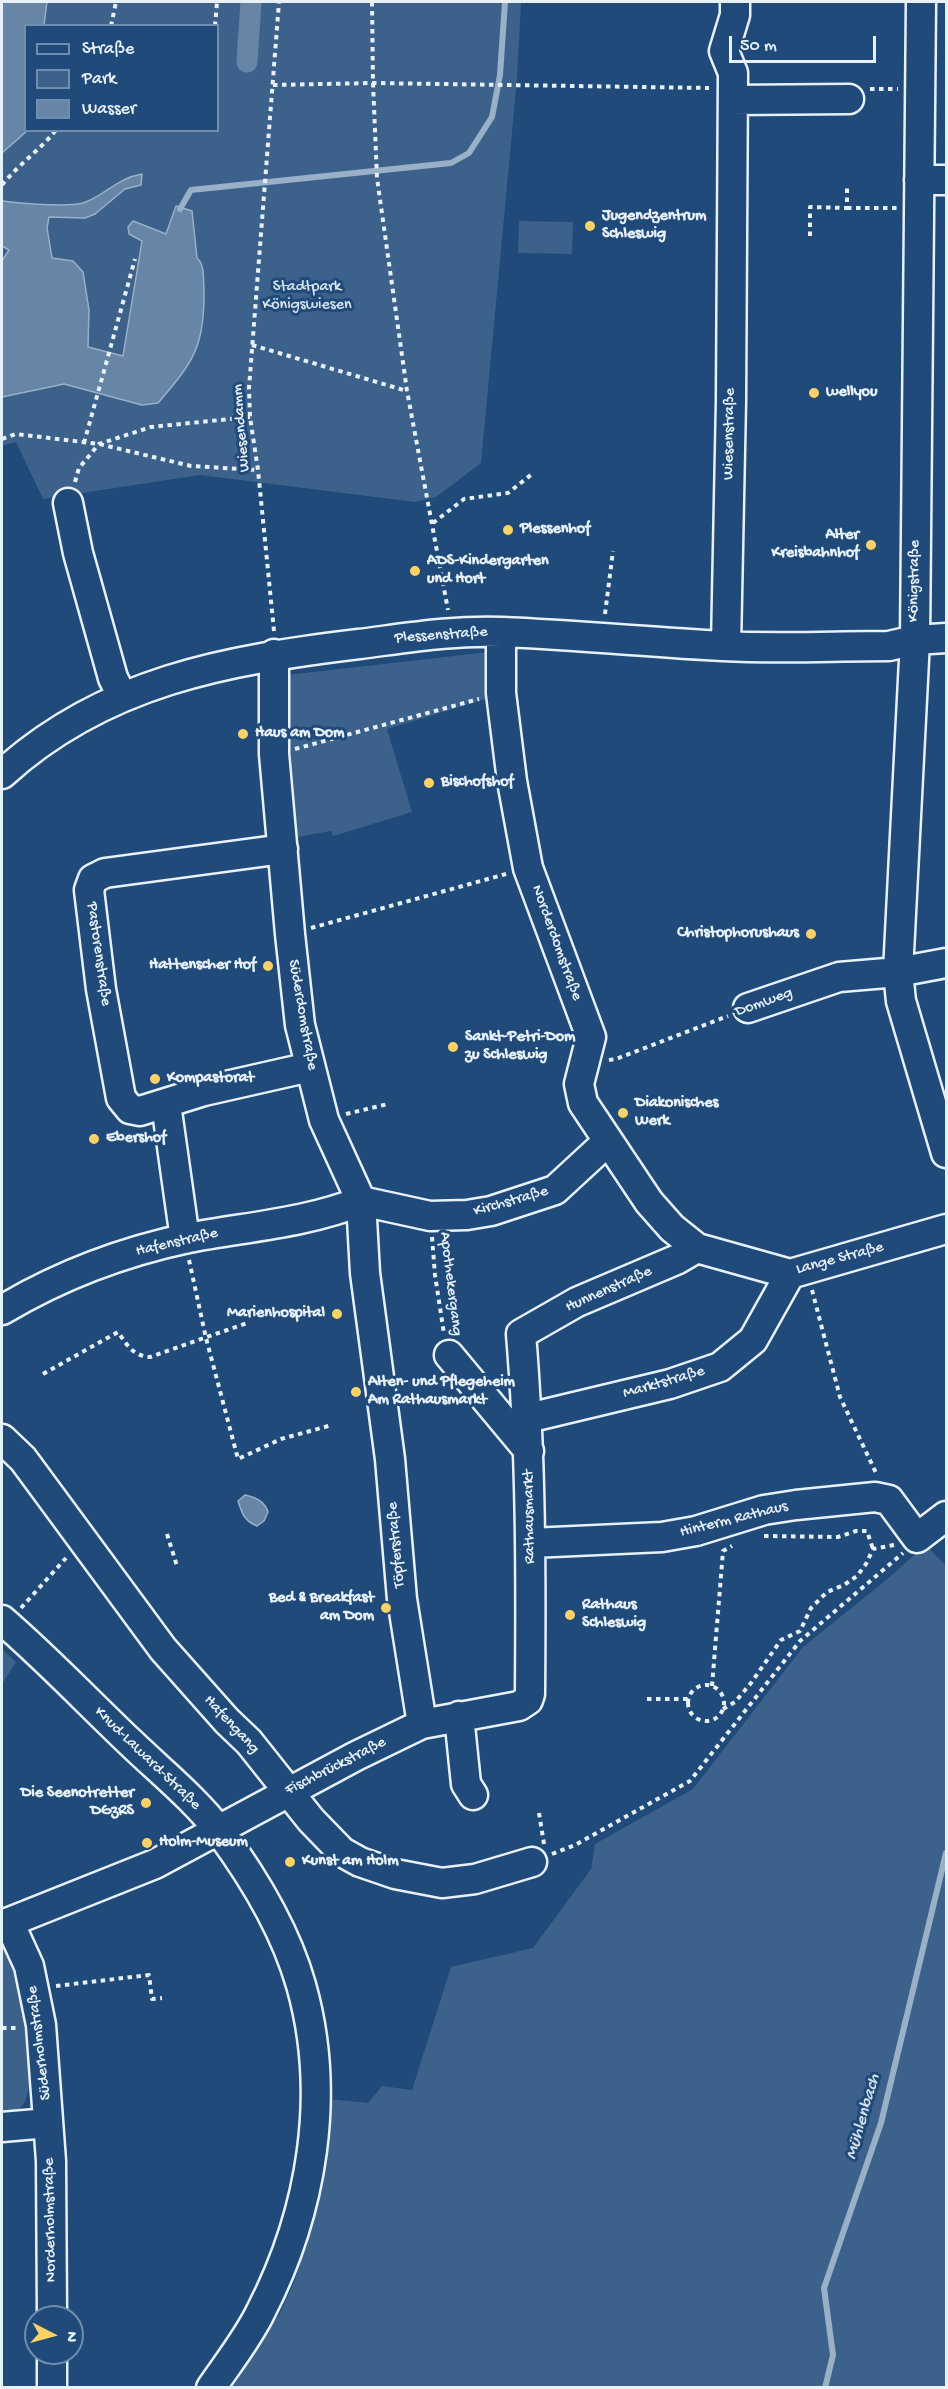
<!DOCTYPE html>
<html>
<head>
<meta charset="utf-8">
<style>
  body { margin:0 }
  #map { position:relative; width:948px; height:2389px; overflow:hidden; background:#1f4a7a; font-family:"Gochi Hand",sans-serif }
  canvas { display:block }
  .frame { position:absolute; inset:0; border:3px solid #e8f1f8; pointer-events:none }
  .legend { position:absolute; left:24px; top:24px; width:195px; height:108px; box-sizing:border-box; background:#1f4a7a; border:2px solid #6f8dac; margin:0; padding:8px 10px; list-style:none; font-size:18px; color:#e8f1f8 }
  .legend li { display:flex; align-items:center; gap:12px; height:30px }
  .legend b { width:30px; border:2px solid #6f8dac }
  .north { position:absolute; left:24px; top:2305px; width:60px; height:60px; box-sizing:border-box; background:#1f4a7a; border:2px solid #6f8dac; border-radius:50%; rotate:96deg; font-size:16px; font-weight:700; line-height:24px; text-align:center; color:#e8f1f8 }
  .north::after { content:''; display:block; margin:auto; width:21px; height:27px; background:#ffd166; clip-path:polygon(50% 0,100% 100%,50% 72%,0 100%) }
  .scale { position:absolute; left:729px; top:36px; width:147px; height:27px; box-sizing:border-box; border:3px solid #e8f1f8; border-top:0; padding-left:8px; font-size:18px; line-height:21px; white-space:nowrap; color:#e8f1f8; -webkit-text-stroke:4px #1f4a7a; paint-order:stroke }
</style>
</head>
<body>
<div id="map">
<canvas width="948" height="2389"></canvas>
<div class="frame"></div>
<ul class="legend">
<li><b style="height:8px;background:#1f4a7a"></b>Straße</li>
<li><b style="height:16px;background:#3c628c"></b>Park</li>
<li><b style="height:16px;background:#6685a7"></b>Wasser</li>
</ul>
<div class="north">N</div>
<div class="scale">50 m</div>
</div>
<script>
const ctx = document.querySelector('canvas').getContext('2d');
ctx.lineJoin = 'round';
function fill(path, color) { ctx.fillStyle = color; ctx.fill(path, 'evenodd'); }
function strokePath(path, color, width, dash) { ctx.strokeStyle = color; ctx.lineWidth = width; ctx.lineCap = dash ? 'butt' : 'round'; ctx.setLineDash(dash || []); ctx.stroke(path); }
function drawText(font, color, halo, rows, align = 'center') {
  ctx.font = font + ' "Gochi Hand",sans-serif'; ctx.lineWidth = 6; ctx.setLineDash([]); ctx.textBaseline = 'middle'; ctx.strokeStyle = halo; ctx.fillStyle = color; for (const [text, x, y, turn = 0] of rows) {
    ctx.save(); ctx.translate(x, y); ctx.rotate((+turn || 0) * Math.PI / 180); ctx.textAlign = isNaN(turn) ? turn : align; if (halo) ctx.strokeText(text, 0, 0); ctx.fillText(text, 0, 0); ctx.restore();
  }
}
fill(new Path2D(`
  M47 2H521L517 79 481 463 436 497 415 502 200 475 43 499 16 442 2 446V153L27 131 218 130V26L44 25Z
  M519 221 573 222 572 254 518 253Z
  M489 652 492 697 387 729 412 812 333 836 331 831 292 838 278 676Z
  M927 1544 934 1554 946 1565V2387L223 2388 279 2315 295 2280 324 2167 328 2099 368 2103 382 2086 412 2090 451 1967 533 1948 591 1869 595 1844 693 1789 803 1647 885 1581Z
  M2 1649 16 1662 2 1684Z
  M2 1946 17 1958 34 2068 25 2102 17 2112 2 2118Z`), '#3c628c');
const water = new Path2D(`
  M2 2H47L44 25 26 26 27 131 2 153Z
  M142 174 141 185 125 189 95 214 85 218 49 217 47 228 52 258 73 261 83 272 89 310 88 347 123 356 142 241 129 234 128 227 133 221 166 234 176 206 192 211 197 258C205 265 203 278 204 289 205 346 194 361 158 403L142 405 64 384 2 397V261L9 250 2 246V201C22 203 63 208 83 203 104 197 116 178 142 174Z
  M245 1495C255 1497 265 1502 268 1512L264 1521 257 1526C244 1521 242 1513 238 1501Z`);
fill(water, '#6685a7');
strokePath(water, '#9ab0c7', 1.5);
strokePath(new Path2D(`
  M180 209 191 190 451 163 469 153 492 117 500 75 505 2
  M825 2388 833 2355 824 2288 881 2123 946 1853`), '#9ab0c7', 6);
strokePath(new Path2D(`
  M247 62 251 2`), '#6685a7', 21);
const minor = new Path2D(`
  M921 2 915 640 898 972 901 1001 946 1153
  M733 100 849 99
  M919 180H946
  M68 503 78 553 113 678 122 696
  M501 632V693L512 781 528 868 591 1037 579 1084 583 1103 649 1202 672 1228 697 1248 790 1274 946 1229
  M726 646 731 401 733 73 724 51 735 15V2
  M274 654V754L290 934 300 1025 324 1120 361 1201 365 1273 390 1459 402 1599 422 1724
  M2 774C104 681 227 660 359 644 407 638 454 630 502 632 575 635 649 642 723 646 778 649 834 646 889 646L915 640 946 638
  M283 849 105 873 93 879 89 890 101 989 121 1098 130 1109 140 1111 204 1091 310 1067
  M748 1008 839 977 898 972 946 963
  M166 1104 185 1239
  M361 1201 430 1216 467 1215 491 1211 555 1190 607 1142
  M2 1310C59 1276 122 1252 188 1238 245 1227 307 1223 361 1201
  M449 1355 529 1451
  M528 1418 670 1384 720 1367 753 1340 790 1274
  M2 1439 23 1459 163 1649 227 1721 249 1742 311 1820 342 1852 360 1862 395 1874 442 1883 475 1879 532 1862
  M531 1543 662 1537 696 1531 764 1510 796 1505 875 1497 889 1500 917 1538 946 1516
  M2 1620C46 1658 87 1701 130 1742 160 1771 195 1799 220 1832 254 1878 285 1929 301 1985 332 2094 312 2212 261 2311 248 2338 228 2363 211 2388
  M459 1716 466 1784 473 1795
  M9 1922 29 1966 41 2025 51 2161 52 2317
  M2 1925 155 1864 356 1756 422 1724 519 1706 528 1700 530 1694C531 1573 531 1454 521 1334L577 1302 678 1259 697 1248
  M2 2127 48 2123
  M52 2353V2388`);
strokePath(minor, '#e8f1f8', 33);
strokePath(new Path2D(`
  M372 2 373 83 377 178 407 391 448 610
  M111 26 116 2
  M215 26 217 2
  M273 85 373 83 709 88
  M870 89H898
  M2 185C18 165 40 150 56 130
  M847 208H898
  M810 236V207L847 208V187
  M252 345 407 391
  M2 439 16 434 99 444 191 466 258 470
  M84 443 135 259
  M75 482 79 468 99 444 151 427 250 417
  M433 523 464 499 508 493 532 474
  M605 614 613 551
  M274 631 258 470 250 417 249 388 279 2
  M295 749 479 699
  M311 928 506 874
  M609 1060 616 1059 728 1016
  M346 1114 388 1104
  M432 1237 435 1275 444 1334
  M189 1260 206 1338 238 1459 281 1439 332 1425
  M812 1290 840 1397 877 1475
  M43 1374 118 1332C127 1345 133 1356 150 1357L247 1323
  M167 1534 177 1566
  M764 1536 838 1537 856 1531H867L873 1549
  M21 1608 66 1558
  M688 1703a18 18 0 1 1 36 0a18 18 0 1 1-36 0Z
  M712 1686 723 1551 732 1546
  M647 1699H688
  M723 1709 735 1702 751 1683 781 1640 800 1631 811 1608 827 1592 844 1585 857 1576 866 1564 873 1549 894 1545
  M539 1813 544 1844
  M552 1854 575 1845 690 1781 800 1641 903 1553
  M56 1986 149 1975 152 1999 162 1998
  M2 2028H19`), '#e8f1f8', 4, [4.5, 4.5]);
strokePath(minor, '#1f4a7a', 28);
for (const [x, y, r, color] of [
  [590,226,6,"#ffd166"],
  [814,393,6,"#ffd166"],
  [508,530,6,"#ffd166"],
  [871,545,6,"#ffd166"],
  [415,571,6,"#ffd166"],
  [243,734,6,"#ffd166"],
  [429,783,6,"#ffd166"],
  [811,934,6,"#ffd166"],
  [268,966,6,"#ffd166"],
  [453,1047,6,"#ffd166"],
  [155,1079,6,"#ffd166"],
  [623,1113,6,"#ffd166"],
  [94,1139,6,"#ffd166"],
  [337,1314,6,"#ffd166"],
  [356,1392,6,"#ffd166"],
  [386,1608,6,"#ffd166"],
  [570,1615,6,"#ffd166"],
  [146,1803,6,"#ffd166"],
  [147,1843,6,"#ffd166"],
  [290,1862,6,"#ffd166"]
]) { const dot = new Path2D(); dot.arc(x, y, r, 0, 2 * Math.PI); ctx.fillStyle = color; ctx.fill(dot); strokePath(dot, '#1f4a7a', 2); }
drawText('bold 16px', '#e8f1f8', '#1f4a7a', [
  ["Jugendzentrum",602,217],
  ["Schleswig",602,235],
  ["wellyou",826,393],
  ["Plessenhof",520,530],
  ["Alter",859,536,"right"],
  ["Kreisbahnhof",859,554,"right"],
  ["ADS-Kindergarten",427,562],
  ["und Hort",427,580],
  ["Haus am Dom",255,734],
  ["Bischofshof",441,783],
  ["Christophorushaus",799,934,"right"],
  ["Hattenscher Hof",256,966,"right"],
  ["Sankt-Petri-Dom",465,1038],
  ["zu Schleswig",465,1056],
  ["Kompastorat",167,1079],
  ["Diakonisches",635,1104],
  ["Werk",635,1122],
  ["Ebershof",106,1139],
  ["Marienhospital",325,1314,"right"],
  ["Alten- und Pflegeheim",368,1383],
  ["Am Rathausmarkt",368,1401],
  ["Bed & Breakfast",374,1599,"right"],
  ["am Dom",374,1617,"right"],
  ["Rathaus",582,1606],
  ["Schleswig",582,1624],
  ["Die Seenotretter",134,1794,"right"],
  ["DGzRS",134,1812,"right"],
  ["Holm-Museum",159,1843],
  ["Kunst am Holm",302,1862]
], 'left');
drawText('16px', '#d7e3ed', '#1f4a7a', [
  ["Stadtpark",307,288],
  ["Königswiesen",307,306]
]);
drawText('16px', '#e8f1f8', '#1f4a7a', [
  ["Wiesendamm",242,428,-95],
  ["Wiesenstraße",730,434,-89],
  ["Königstraße",915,581,-89],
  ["Plessenstraße",441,636,-4],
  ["Norderdomstraße",556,943,70],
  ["Pastorenstraße",98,954,82],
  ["Domweg",764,1003,-20],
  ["Süderdomstraße",302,1015,80],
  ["Kirchstraße",511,1202,-16],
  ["Hafenstraße",177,1243,-13],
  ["Lange Straße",840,1259,-15],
  ["Apothekergang",450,1284,83],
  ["Hunnenstraße",609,1290,-24],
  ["Marktstraße",664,1383,-16],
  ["Rathausmarkt",530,1517,-91],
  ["Hinterm Rathaus",734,1520,-14],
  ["Töpferstraße",397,1545,-95],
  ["Hafengang",231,1725,47],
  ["Knud-Laward-Straße",147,1759,44],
  ["Fischbrückstraße",336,1767,-27],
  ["Süderholmstraße",40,2043,-97],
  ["Norderholmstraße",51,2220,-91]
]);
drawText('italic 18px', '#d4e1ec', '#1f4a7a', [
  ["Mühlenbach",864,2117,-74]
]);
</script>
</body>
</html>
